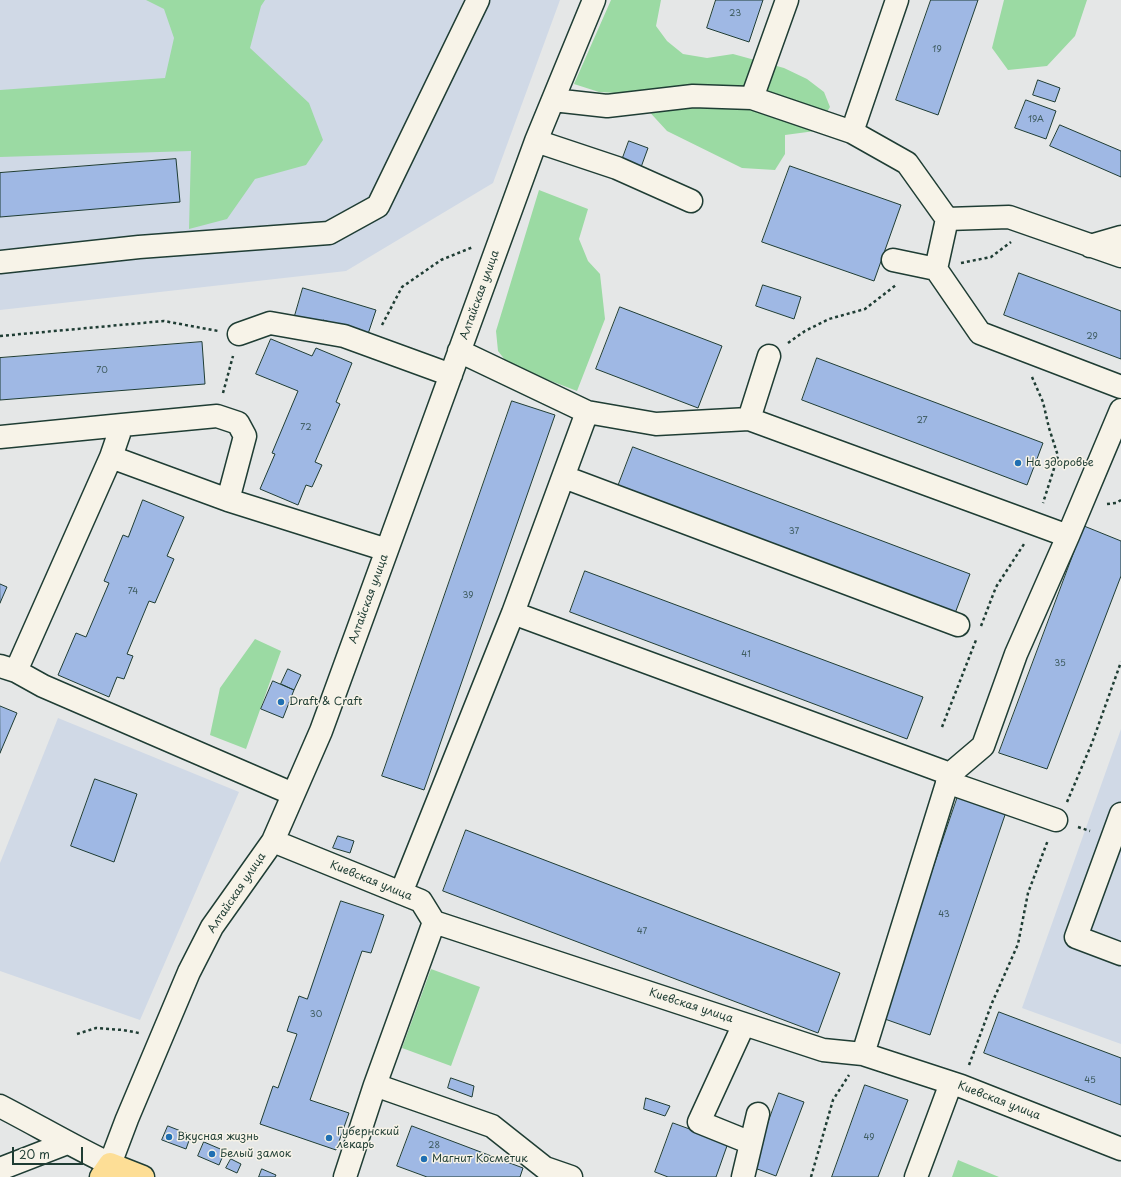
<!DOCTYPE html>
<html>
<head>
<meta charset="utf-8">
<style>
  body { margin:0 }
  #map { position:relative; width:1121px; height:1177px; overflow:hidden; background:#e5e7e7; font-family:"Playpen Sans",sans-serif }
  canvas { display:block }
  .scale { position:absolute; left:12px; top:1147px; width:71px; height:18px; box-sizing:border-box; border:2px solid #1f3d34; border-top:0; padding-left:5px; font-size:12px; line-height:14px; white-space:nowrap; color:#1f3d34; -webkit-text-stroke:3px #f7f3e8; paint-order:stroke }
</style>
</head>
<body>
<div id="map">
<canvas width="1121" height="1177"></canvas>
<div class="scale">20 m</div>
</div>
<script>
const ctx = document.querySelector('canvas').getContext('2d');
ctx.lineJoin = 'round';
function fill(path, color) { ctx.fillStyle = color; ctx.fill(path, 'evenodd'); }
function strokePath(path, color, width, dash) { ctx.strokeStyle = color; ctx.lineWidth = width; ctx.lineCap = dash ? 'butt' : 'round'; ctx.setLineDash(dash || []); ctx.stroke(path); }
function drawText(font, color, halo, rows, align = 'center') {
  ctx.font = font + ' "Playpen Sans",sans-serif'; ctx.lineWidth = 3; ctx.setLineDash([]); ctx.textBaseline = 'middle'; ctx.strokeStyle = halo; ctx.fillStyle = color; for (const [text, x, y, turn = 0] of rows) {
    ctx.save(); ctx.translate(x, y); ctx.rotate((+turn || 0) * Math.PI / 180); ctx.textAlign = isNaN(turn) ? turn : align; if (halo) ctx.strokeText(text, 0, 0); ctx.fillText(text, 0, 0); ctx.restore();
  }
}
fill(new Path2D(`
  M0 0H560L493 183 346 271 0 310Z
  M58 718 239 792 140 1020 0 971V863Z
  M1121 729V1044L1022 1008Z`), '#d0d9e6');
fill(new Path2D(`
  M146 0H265L261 6 250 48 309 103 323 140 306 165 255 179 227 219 189 229 191 151 0 157V90L165 78 174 38 164 9Z
  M611 0H661L656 26 667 41 683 54 707 58 733 54 784 68 807 79 824 92 830 107 815 131 785 135V154L775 170 742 168 667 131 633 94 599 92 574 84Z
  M1004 0H1087L1075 36 1047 66 1008 70 992 48Z
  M539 190 588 209 579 239 588 261 600 274 605 319 577 391 509 365 498 351 496 331Z
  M255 639 281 651 246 749 210 735 220 688Z
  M431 969 480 987 451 1066 402 1048Z
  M958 1160 999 1177H952Z`), '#9bdaa3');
const building = new Path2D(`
  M716 0H763L749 42 707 28Z
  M931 0H978L938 115 896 100Z
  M1038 80 1060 88 1055 102 1033 95Z
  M1026 100 1056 111 1046 139 1015 128Z
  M1060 125 1121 151V177L1050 146Z
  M629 141 648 148 640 170 621 163Z
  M176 159 180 202 0 217V173Z
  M790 166 901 205 874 281 762 242Z
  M1019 273 1121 311V359L1004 315Z
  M763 285 801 297 794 319 756 306Z
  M303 288 376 310 368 334 323 320 321 327 294 319Z
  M620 307 722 346 698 408 596 369Z
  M271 339 312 356 316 348 352 363 336 402 340 404 315 462 322 465 312 487 306 485 298 505 260 489 275 454 272 453 298 391 256 374Z
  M202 342 205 384 0 400V358Z
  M817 358 1043 443 1027 485 802 400Z
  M512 401 555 415 424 790 382 776Z
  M633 447 970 574 954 616 617 489Z
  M143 500 184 517 167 556 174 559 155 603 149 601 127 654 133 656 124 679 117 677 109 697 58 675 76 633 86 637 109 583 104 581 123 535 128 537Z
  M1084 526 1121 541V576L1047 769 999 753Z
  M585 571 923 697 907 739 570 612Z
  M0 584 7 587 0 603Z
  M288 669 301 675 294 690 281 684Z
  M273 681 294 690 283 718 261 709Z
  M0 706 17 713 0 753Z
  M95 779 137 794 114 862 71 846Z
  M958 796 1006 812 930 1035 882 1018Z
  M466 830 840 973 818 1033 443 891Z
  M338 836 354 841 350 853 333 848Z
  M341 901 384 915 371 953 362 951 310 1100 349 1113 336 1150 260 1124 273 1086 278 1088 297 1034 287 1031 299 996 307 999Z
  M999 1012 1121 1058V1105L984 1053Z
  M451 1078 474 1086 472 1097 448 1088Z
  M865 1085 908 1100 878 1177H832Z
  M779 1093 804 1102 776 1176 752 1167Z
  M646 1098 670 1106 665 1116 644 1109Z
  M673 1123 728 1143 716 1177H668L655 1172Z
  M168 1126 191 1135 186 1149 162 1140Z
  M412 1126 523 1168 520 1177H427L397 1166Z
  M204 1142 225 1151 219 1165 198 1156Z
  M231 1159 241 1164 237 1173 226 1168Z
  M262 1169 276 1175 275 1177H259Z`);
fill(building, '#9fb8e4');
strokePath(building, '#1f3d34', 1);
const minor = new Path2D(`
  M752 98 787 0
  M553 100 607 106 693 96 752 98 852 132 907 163 947 219 1009 217 1121 256
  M852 132 897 0
  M536 141 617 168 691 201
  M947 219 936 269 980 333 1121 387
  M1090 246 1121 237
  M893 260 936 269
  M0 262 139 247 329 233 378 206 478 0
  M239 334 270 323 344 336 451 375
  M459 351 587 412 656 424 749 419 1068 536
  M749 419 769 356
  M122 425 217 416 238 423 245 436 228 500
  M0 437 122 425 111 457 16 671 0 666
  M111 457 228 500 387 550
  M564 477 958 625
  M513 613 950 774
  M16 671 43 686 293 794
  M947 782 1056 820
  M1121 814 1076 937 1121 954
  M273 841 421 901 434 922 823 1050 863 1054 961 1086 1121 1149
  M401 893 513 613 587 412
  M434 922 375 1085 492 1126 545 1168 571 1177
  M744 1024 699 1122 751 1143
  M863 1054 950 774 983 746 1016 654 1068 536 1121 410
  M0 1106C37 1125 72 1146 110 1164L127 1119 189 972 212 927 273 841 321 731 536 141 594 0
  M0 1169 67 1143
  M345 1177 375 1085
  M743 1177 758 1114
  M916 1177 951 1083`);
const major = new Path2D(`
  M101 1177 110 1164 143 1177`);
strokePath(minor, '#1f3d34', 25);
strokePath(major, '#1f3d34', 25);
strokePath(new Path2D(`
  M961 263 991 257 1011 242
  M382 325 402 287 441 260 473 247
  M0 336 164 321 218 331
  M788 343 805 331 829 319 865 309 896 285
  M1032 377 1043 402 1049 428 1058 456 1043 503
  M223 393 233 356
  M1107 504 1116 503 1121 500
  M981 626 996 587 1024 544
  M942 727 976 640
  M1067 802 1092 743 1121 662
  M1078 827 1090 831
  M77 1034 96 1028 123 1030 139 1033
  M969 1065 992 1003 1018 944 1028 893 1048 840
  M811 1177 833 1100 849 1075`), '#1f3d34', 2.5, [3, 3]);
strokePath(minor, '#f7f3e8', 22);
strokePath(major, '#fdde96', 22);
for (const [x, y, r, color] of [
  [1018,463,4,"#1f6fb2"],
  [281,702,4,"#1f6fb2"],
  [169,1137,4,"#1f6fb2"],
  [329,1138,4,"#1f6fb2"],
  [212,1154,4,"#1f6fb2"],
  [424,1159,4,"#1f6fb2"]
]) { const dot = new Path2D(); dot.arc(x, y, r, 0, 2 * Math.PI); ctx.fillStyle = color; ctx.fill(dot); strokePath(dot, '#f7f3e8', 1.5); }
drawText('9px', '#3f5c60', null, [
  ["23",735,14],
  ["19",937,50],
  ["19А",1036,120],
  ["29",1092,337],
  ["70",102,371],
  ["27",922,421],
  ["72",306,428],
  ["37",794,532],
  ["74",133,592],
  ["39",468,596],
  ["41",746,655],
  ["35",1060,664],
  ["43",944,915],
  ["47",642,932],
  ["30",316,1015],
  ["45",1090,1081],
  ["49",869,1138],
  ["28",434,1146]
]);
drawText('11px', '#1f3d34', '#f7f3e8', [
  ["Алтайская улица",480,295,-70],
  ["Алтайская улица",369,599,-70],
  ["Киевская улица",371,881,22],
  ["Алтайская улица",237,893,-56],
  ["Киевская улица",691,1006,18],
  ["Киевская улица",999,1101,21]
]);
drawText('11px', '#1f3d34', '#f7f3e8', [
  ["На здоровье",1026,463],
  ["Draft & Craft",289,702],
  ["Губернский",337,1132],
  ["лекарь",337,1145],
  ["Вкусная жизнь",177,1137],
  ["Белый замок",220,1154],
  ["Магнит Косметик",432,1159]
], 'left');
</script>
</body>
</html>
